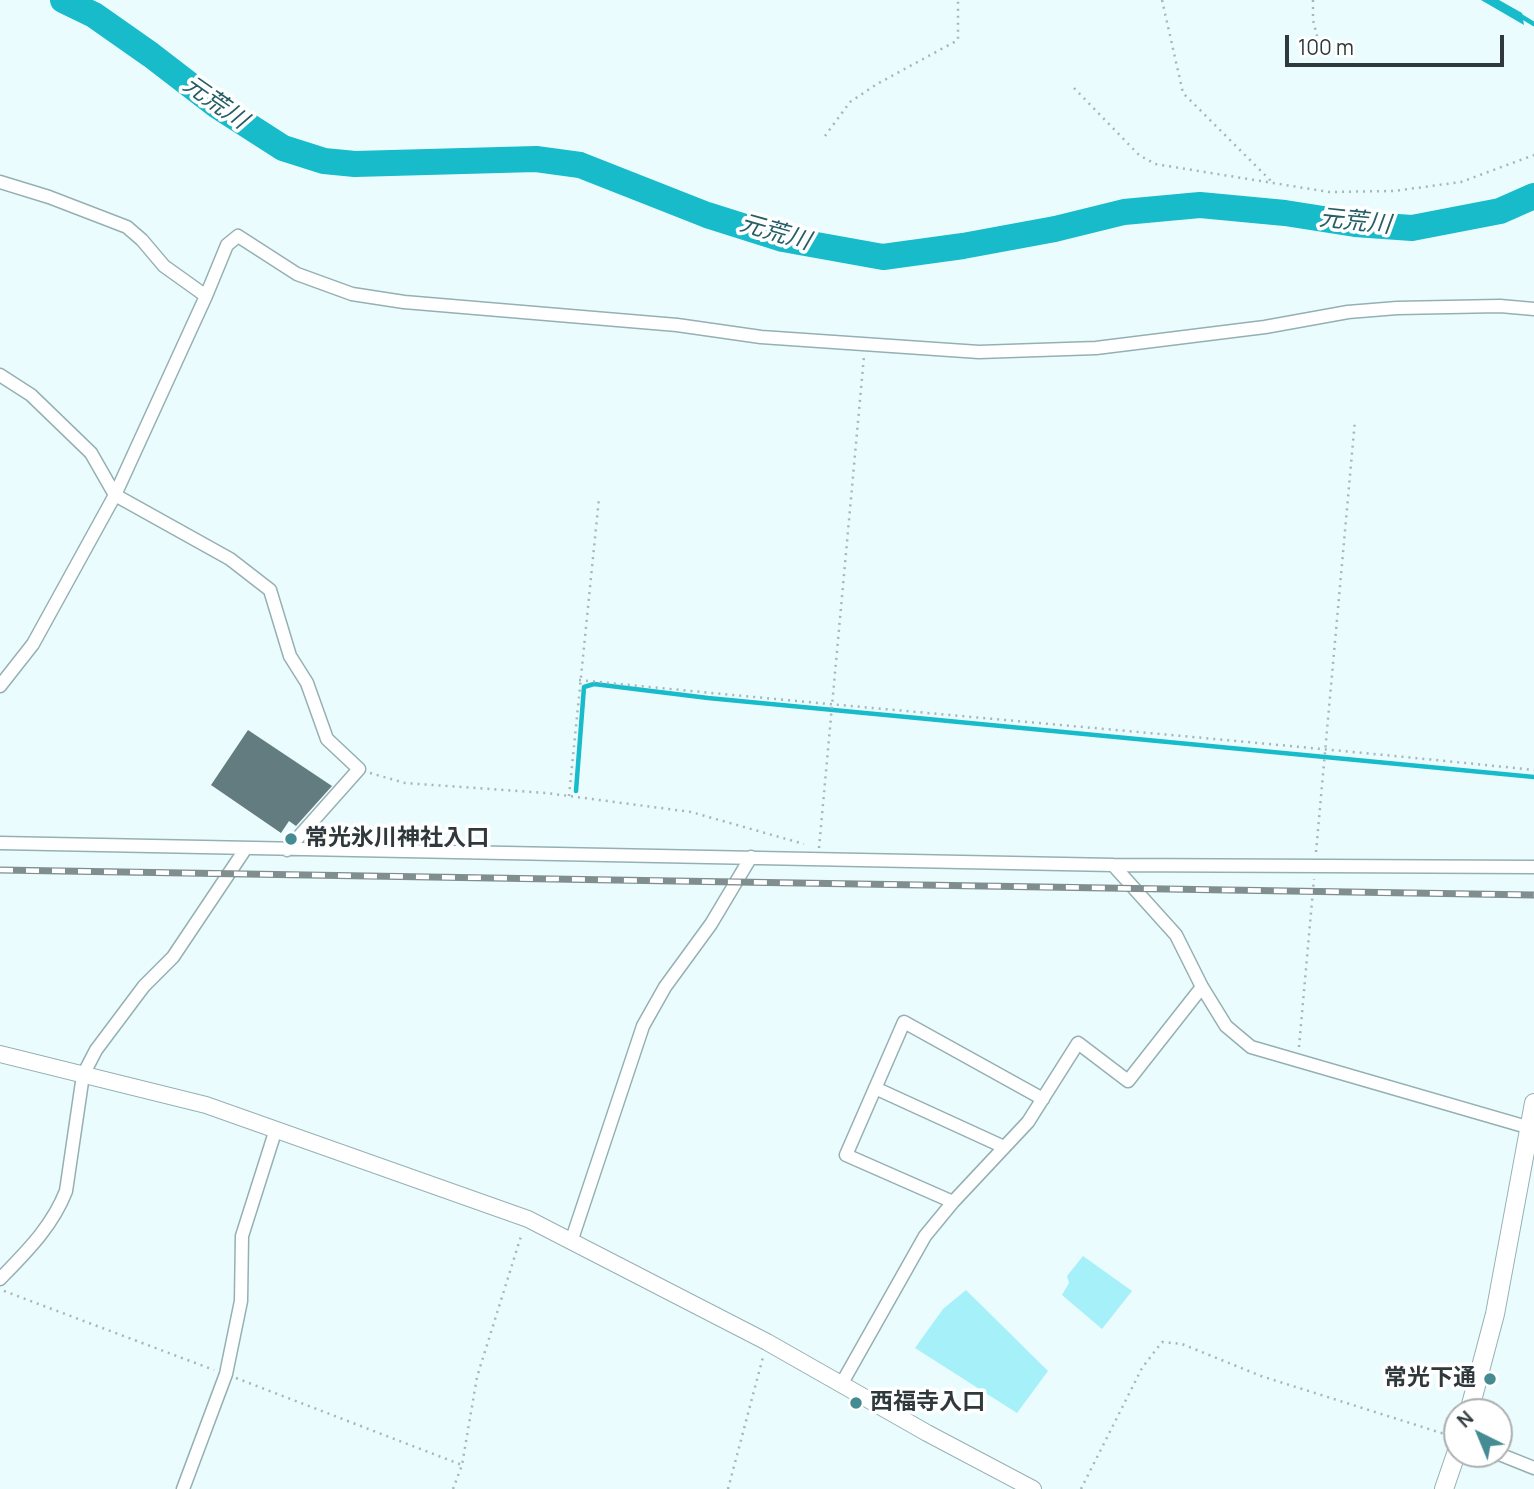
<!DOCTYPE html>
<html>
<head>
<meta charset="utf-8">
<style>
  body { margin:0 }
  #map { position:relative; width:1534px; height:1489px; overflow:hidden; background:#ebfcfe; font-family:Manrope,sans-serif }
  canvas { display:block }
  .north { position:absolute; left:1443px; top:1398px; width:70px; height:70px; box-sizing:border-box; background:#fff; border:2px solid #acb0b1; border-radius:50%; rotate:317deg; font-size:19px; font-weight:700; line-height:28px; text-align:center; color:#2f393b }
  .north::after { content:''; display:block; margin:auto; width:24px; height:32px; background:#448b93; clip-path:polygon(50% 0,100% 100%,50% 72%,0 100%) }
  .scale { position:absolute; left:1285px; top:35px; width:219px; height:32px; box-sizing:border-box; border:4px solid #2f393b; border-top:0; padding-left:9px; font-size:21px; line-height:24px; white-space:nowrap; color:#2f393b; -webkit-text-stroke:5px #fff; paint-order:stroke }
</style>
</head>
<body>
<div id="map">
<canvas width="1534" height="1489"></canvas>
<div class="north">N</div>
<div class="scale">100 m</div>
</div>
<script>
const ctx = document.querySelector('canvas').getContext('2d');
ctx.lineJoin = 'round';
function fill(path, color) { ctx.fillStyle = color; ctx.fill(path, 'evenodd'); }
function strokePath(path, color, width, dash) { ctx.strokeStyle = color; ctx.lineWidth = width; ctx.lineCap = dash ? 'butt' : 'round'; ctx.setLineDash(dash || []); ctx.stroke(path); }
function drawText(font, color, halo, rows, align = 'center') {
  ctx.font = font + ' Manrope,"Noto Sans JP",sans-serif'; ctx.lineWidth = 7; ctx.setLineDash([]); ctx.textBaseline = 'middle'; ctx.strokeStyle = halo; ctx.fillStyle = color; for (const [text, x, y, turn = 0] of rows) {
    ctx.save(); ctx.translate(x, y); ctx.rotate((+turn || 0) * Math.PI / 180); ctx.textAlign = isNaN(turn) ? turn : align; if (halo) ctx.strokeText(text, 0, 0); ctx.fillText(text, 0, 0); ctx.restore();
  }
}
fill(new Path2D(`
  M1083 1256 1132 1291 1102 1329 1062 1295 1069 1283 1067 1276Z
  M966 1290 1048 1371 1017 1413 915 1348 943 1309Z`), '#a5f0f9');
fill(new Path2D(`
  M1481 0H1499L1522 13 1524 25Z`), '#17bbca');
strokePath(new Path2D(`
  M1519 15 1534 24
  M576 791 584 687 594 684 708 698 1534 777`), '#17bbca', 4.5);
strokePath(new Path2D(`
  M63 0 94 15 151 55 216 105 283 148 324 161 355 164 536 159 580 165 707 215 783 239 883 257 963 246 1055 229 1124 212 1200 205 1285 213 1355 224 1412 228 1500 211 1534 196`), '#17bbca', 26);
fill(new Path2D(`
  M248 730 332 786 296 826 289 821 281 833 211 785Z`), '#637c7f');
const minor = new Path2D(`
  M0 182 49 197 127 227 142 240 164 266 206 296
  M0 375 31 395 91 453 115 495 230 559 270 590 290 656 307 683 327 739 359 769 287 850
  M0 686 33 644 115 495 206 296 227 245 238 236 297 274 352 294 404 302 677 325 761 337 979 352 1096 348 1265 327 1348 312 1397 308 1500 306 1534 309
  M0 843 1113 865 1534 867
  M1113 865 1176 935 1202 987 1226 1026 1251 1047 1534 1129
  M875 1088 1004 1147
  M953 1202 846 1155 904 1022 1043 1099
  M571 1242 643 1026 665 987 711 924 751 857
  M0 1279C26 1252 52 1227 66 1191L83 1075 96 1050 144 986 173 957 246 848
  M842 1383 925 1236 953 1202 1028 1122 1078 1043 1128 1081 1202 987
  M1499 1454 1534 1468
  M183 1489 226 1374 241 1301 242 1236 276 1129`);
const tertiary = new Path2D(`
  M0 1054 206 1105 528 1219 767 1342 927 1433 1033 1489`);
const secondary = new Path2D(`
  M1469 1412 1495 1314 1534 1103
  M1444 1489 1457 1451`);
strokePath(minor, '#95b0b3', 15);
strokePath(tertiary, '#95b0b3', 18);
strokePath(secondary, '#95b0b3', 20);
strokePath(new Path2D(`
  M1162 0 1183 93 1272 182
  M1313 0V20L1317 36
  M1074 88 1139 155 1155 164 1329 192 1394 191 1461 182 1534 155
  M825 136 850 102 877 84 958 40V0
  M579 680C897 712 1216 737 1534 770
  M370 773 405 783 546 793 691 812 804 844
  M569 796 599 498
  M819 848 864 356
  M1316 852 1355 420
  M1299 1047 1314 879
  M4 1291 214 1370
  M236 1378 462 1465
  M453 1489 462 1465 477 1377 522 1233
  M728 1489 763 1357
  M1081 1489 1142 1368 1162 1342 1182 1344 1261 1376 1451 1436`), '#a7b6b8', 2.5, [2, 5]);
strokePath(minor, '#fff', 12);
strokePath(tertiary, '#fff', 16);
strokePath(secondary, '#fff', 18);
const rail = new Path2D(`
  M0 870 1534 895`);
strokePath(rail, '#818e90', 7);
strokePath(rail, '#fff', 4.5, [13]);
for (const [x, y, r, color] of [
  [291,839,7,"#448b93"],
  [1490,1379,7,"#448b93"],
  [856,1403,7,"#448b93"]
]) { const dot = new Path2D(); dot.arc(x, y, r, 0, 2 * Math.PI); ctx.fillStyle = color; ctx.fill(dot); strokePath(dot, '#fff', 2.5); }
drawText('bold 23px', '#2f393b', '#fff', [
  ["常光氷川神社入口",305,839],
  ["常光下通",1476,1379,"right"],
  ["西福寺入口",870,1403]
], 'left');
drawText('italic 24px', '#255f65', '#fff', [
  ["元荒川",215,103,35],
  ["元荒川",1355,222,6],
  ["元荒川",775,233,16]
]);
</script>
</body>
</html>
